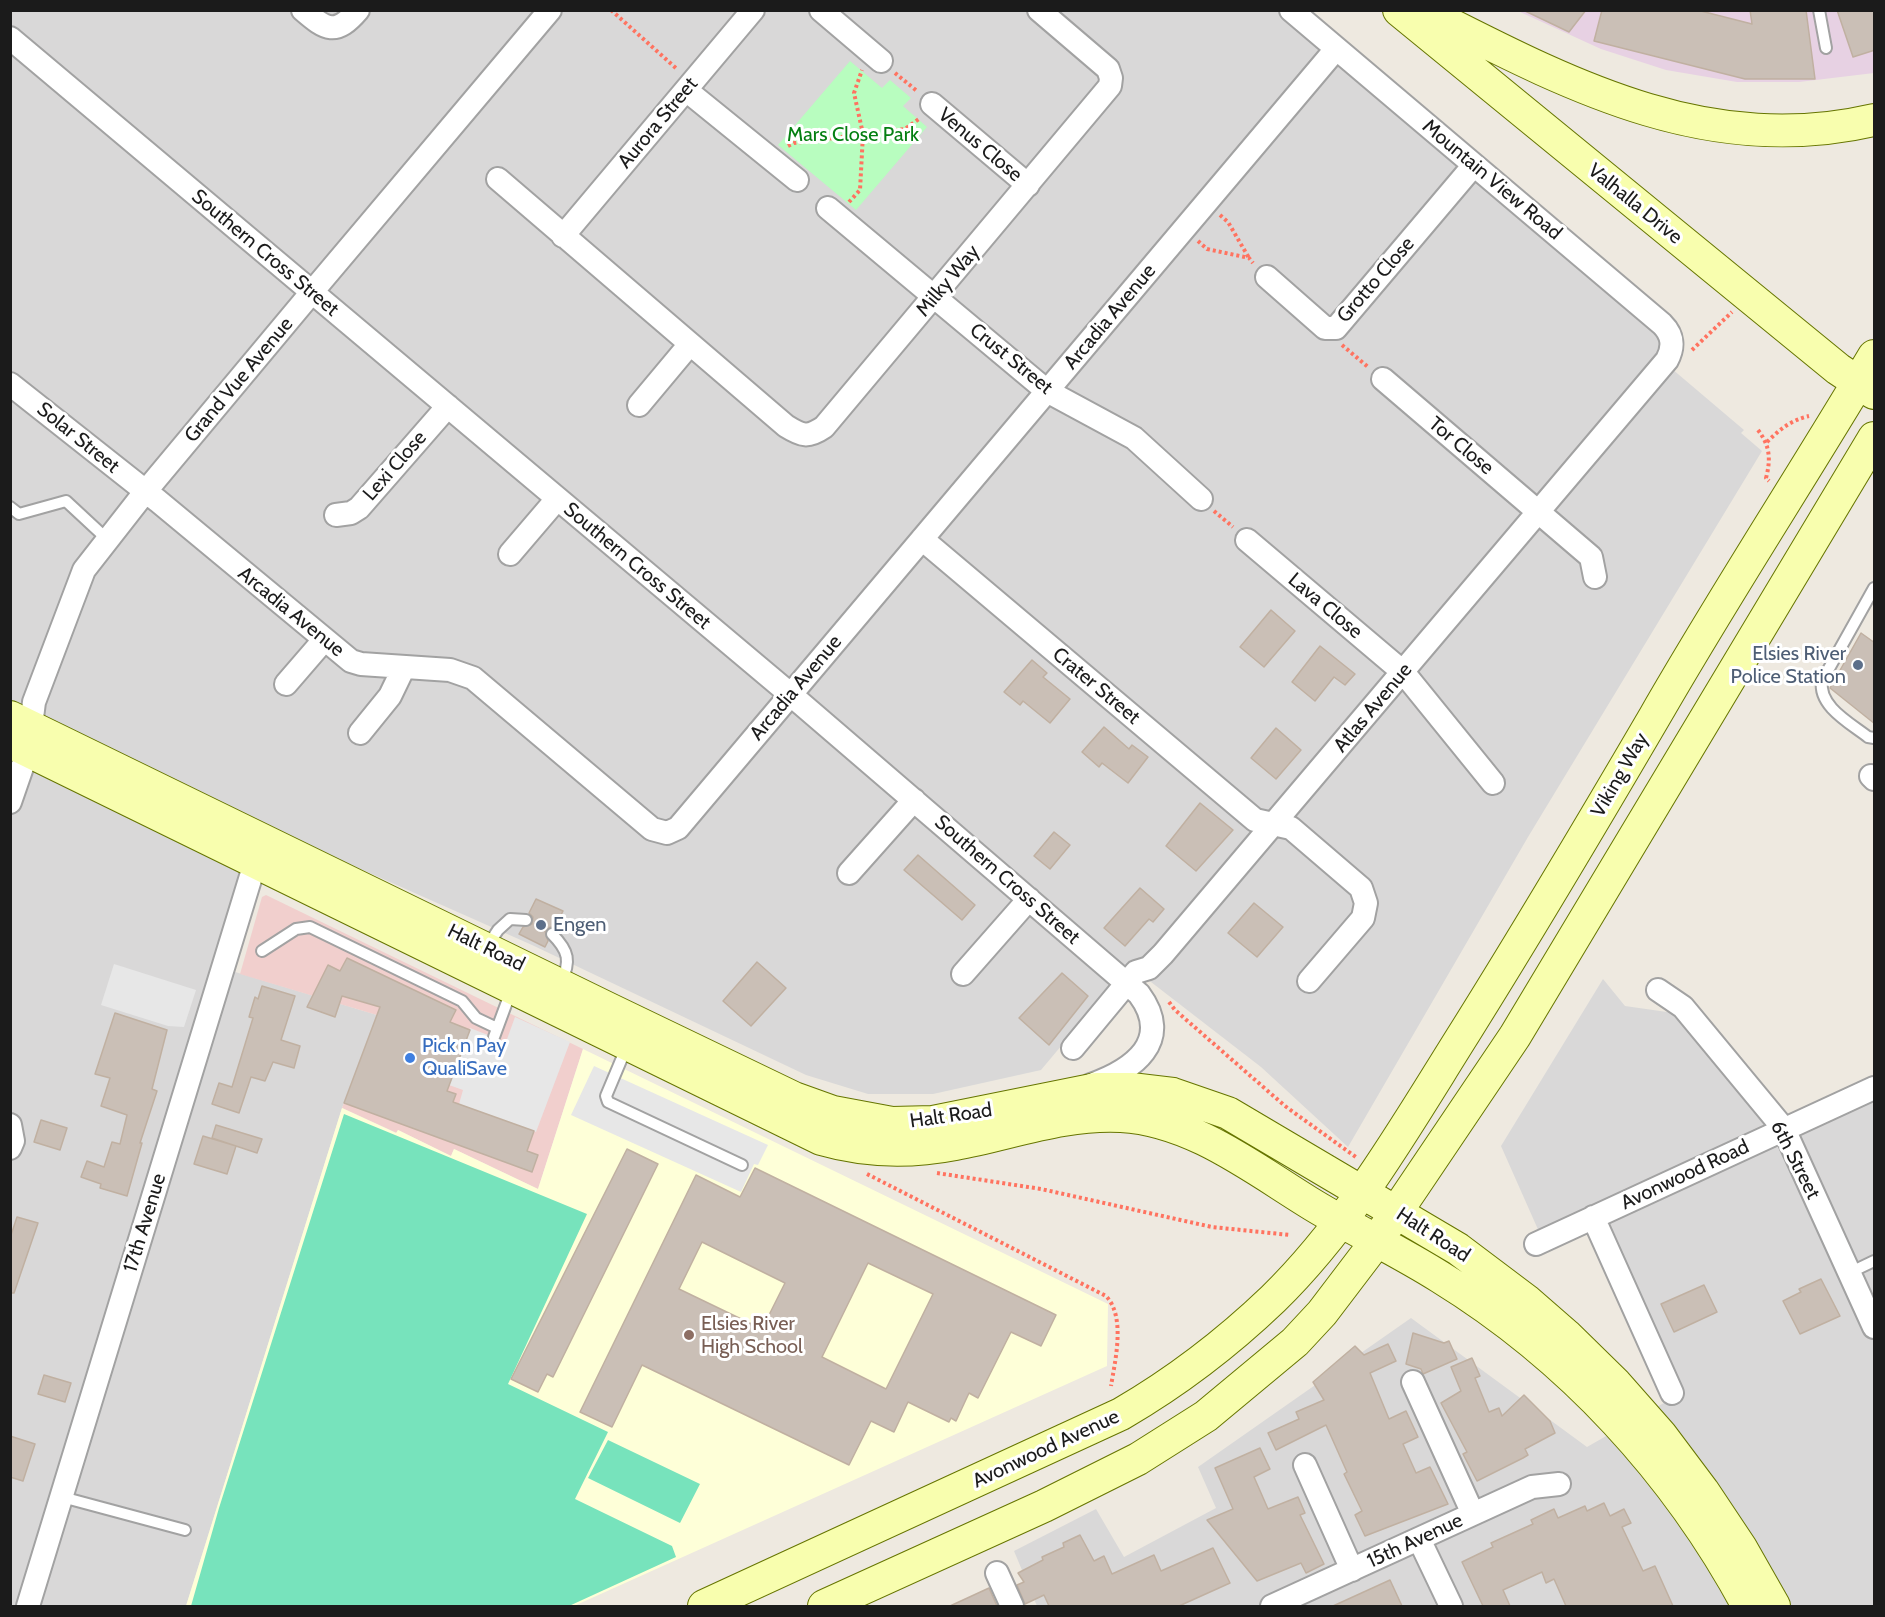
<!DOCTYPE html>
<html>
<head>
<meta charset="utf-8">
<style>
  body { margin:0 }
  #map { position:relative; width:1885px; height:1617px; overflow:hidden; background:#eee9e0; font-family:Cabin,sans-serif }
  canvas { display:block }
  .frame { position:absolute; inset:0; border:12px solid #1b1b1b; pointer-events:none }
</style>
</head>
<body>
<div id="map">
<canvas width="1885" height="1617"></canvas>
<div class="frame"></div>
</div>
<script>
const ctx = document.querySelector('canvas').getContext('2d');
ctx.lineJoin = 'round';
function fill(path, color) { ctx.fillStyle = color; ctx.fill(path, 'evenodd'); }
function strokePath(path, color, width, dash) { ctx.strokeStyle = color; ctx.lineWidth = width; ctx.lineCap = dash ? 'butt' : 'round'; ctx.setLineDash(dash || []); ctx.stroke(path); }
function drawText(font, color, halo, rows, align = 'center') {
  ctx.font = font + ' Cabin,sans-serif'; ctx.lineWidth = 6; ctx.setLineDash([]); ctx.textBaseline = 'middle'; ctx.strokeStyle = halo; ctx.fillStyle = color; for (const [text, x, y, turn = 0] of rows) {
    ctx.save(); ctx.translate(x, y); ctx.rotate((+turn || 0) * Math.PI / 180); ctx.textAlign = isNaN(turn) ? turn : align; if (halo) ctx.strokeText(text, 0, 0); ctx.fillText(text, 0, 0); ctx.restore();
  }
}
fill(new Path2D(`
  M11 11H1289L1661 325 1665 363 1744 430 1741 433 1762 451 1528 837 1348 1147 1261 1067 1129 965 1041 1070 933 1094H868L806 1075 532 945 11 714Z
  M11 748 255 862 222 968 377 1015 342 1108 186 1606H11Z
  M1603 979 1625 1006 1667 1012 1685 1005 1786 1129 1874 1090V1606H1037L1014 1551 1096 1509 1124 1557 1216 1508 1198 1467 1411 1318 1587 1447 1676 1396 1595 1219 1544 1243 1501 1146Z`), '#d9d8d8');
fill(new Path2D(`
  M266 895 583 1049 538 1189 454 1149 451 1156 398 1130 397 1133 342 1108 377 1015 240 974 262 897Z`), '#f1cfcd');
fill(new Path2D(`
  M1518 11H1874V73L1799 82H1737L1666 70 1601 49Z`), '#e7d1e3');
fill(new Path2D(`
  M583 1049 1108 1304 1107 1366 574 1606H186L342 1108 396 1133 398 1130 451 1156 454 1149 538 1189Z`), '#feffd8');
fill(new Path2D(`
  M850 61 882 88 890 80 911 98 903 106 927 127 856 210 778 145Z`), '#b8fdbf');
fill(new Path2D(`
  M344 1114 587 1214 508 1384 608 1432 575 1499 672 1546 676 1557 569 1606H191L219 1508Z
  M608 1440 700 1484 680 1523 588 1478Z`), '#77e3bc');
fill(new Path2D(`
  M114 964 196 990 184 1027 168 1026 101 1005Z
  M515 1017 570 1042 536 1132 459 1104 463 1090 449 1085 470 1028 506 1042Z
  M594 1066 768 1145 758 1165 754 1164 741 1192 571 1115Z`), '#e7e7e7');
const building = new Path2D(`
  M1523 10H1586L1569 32Z
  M1602 10H1697L1752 24 1750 10H1806L1815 79H1745L1594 41Z
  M1837 10H1875V50L1853 57Z
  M1271 610 1295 631 1264 667 1240 647Z
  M1861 633 1875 643V724L1830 688Z
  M1320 646 1355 674 1345 685 1334 677 1315 701 1292 682Z
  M1032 660 1047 673 1043 677 1070 699 1050 723 1023 701 1020 705 1004 692Z
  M1104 727 1129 749 1132 745 1148 757 1128 783 1102 763 1099 767 1082 752Z
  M1276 728 1301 750 1276 779 1251 758Z
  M1200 803 1233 830 1196 871 1166 846Z
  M1054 832 1070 845 1050 869 1034 856Z
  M918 855 975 905 962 920 904 870Z
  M1140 888 1164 909 1153 922 1149 919 1125 946 1104 928Z
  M536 899 563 911 555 927H550L545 931 548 941 545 947 519 934 523 927 532 924 533 917 529 913Z
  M1254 903 1283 927 1257 957 1228 933Z
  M347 958 456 1010 450 1022 470 1030 447 1091 456 1094 453 1102 534 1131 527 1151 538 1155 532 1172 344 1103 380 1007 342 996 335 1017 307 1007 328 965 340 971Z
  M757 962 786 988 751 1026 723 1001Z
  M1062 973 1088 996 1049 1045 1019 1018Z
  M262 986 295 996 281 1040 300 1046 294 1068 273 1062 265 1081 251 1077 239 1113 212 1104 219 1083 232 1087 253 1018 249 1017 255 997 258 999Z
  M115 1013 167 1030 152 1089 157 1091 140 1143H142L127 1196 100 1188 101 1184 81 1177 87 1161 104 1167 112 1142 120 1144 127 1115 101 1106 110 1078 95 1074Z
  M41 1120 67 1128 60 1150 34 1142Z
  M216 1125 262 1139 257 1153 212 1138Z
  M203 1136 236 1146 227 1174 194 1164Z
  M627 1149 658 1164 553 1377 547 1374 538 1392 511 1379Z
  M755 1168 1056 1315 1041 1346 1011 1332 978 1398 969 1393 956 1421 951 1418 949 1422 908 1402 894 1432 871 1421 849 1465 642 1365 612 1427 580 1412 696 1175 740 1197ZM702 1242 785 1283 762 1329 679 1289ZM868 1263 933 1294 886 1389 822 1357Z
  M17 1217 38 1223 14 1293H10V1238Z
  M1821 1279 1840 1316 1800 1334 1783 1301 1801 1292 1799 1289Z
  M1704 1285 1717 1312 1674 1332 1661 1304Z
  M1413 1333 1444 1343 1449 1341 1457 1359 1423 1374 1421 1369 1406 1364Z
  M1388 1344 1396 1361 1370 1373 1389 1419 1406 1411 1418 1437 1403 1444 1416 1473 1430 1467 1448 1504 1365 1536 1355 1515 1362 1511 1344 1474 1347 1472 1326 1425 1276 1450 1268 1433 1299 1419 1296 1412 1324 1400 1313 1382 1355 1346 1364 1355Z
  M1472 1358 1480 1376 1475 1378 1489 1412 1499 1408 1502 1416 1524 1395 1550 1421 1555 1433 1525 1449 1528 1455 1523 1458 1477 1481 1463 1454 1467 1452 1441 1403 1461 1391 1451 1367Z
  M44 1375 71 1383 65 1402 38 1394Z
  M10 1436 35 1444 23 1481 10 1477Z
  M1260 1448 1270 1469 1254 1477 1268 1509 1298 1497 1305 1513 1300 1515 1324 1564 1306 1573 1301 1563 1257 1581 1207 1520 1233 1509 1215 1468Z
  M1604 1503 1610 1516 1624 1509 1631 1523 1622 1527 1643 1571 1655 1566 1673 1606H1566L1554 1579 1546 1583 1542 1572 1503 1590 1510 1606H1483L1462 1562 1493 1547 1491 1543 1533 1524 1531 1520 1554 1509 1558 1518 1585 1506 1587 1511Z
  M1080 1535 1094 1561 1104 1556 1112 1574 1154 1555 1161 1571 1213 1548 1230 1583 1179 1606H1049L1044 1595 1025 1604 1017 1585 1024 1582 1018 1573 1043 1560 1042 1557 1064 1547 1063 1543Z
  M1390 1580 1402 1606H1333Z
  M989 1588 997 1606H950Z`);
fill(building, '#cabfb6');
strokePath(building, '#c0b0a1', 1.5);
const lane = new Path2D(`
  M1819 10 1826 48
  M10 507 19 514 66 501 108 540
  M1874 588 1822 681C1818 706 1850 723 1868 737L1874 738
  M552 934C569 951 571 961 561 983
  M488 945 498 930 510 919 526 920
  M262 951 296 929 310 927 462 1001 476 1018 497 1028
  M494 1037 511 991
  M627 1046 606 1096 608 1102 742 1165
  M1849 1273 1874 1261
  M62 1497 185 1530`);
const street = new Path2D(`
  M303 10C326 30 336 36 358 10
  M821 10 881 61
  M10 38 790 694 1139 994C1174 1041 1133 1070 1091 1085
  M686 90 797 180
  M932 104 1028 185
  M498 179 786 426C802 436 808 438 824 427L1110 86 1111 78 1108 69 1039 10
  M828 208 1047 391 1134 438 1201 499
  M563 236 753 10
  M1267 277 1325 328H1336L1474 165
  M1383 379 1591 557 1595 577
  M10 384 158 501 351 661 361 664 450 670 473 678 652 829 667 833 678 828 1336 49
  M639 405 690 344
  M336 515 351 513 359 508 448 406
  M922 539 1255 820 1291 828 1361 888 1366 903 1363 918 1309 981
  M1247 540 1403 672 1493 783
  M510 554 557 499
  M286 684 324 640
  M360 733 390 696 404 667
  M1871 776 1874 779
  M10 802 28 750 34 702 84 570 145 492 312 292 550 10
  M849 873 914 800
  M963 974 1029 899
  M1658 990 1683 1007 1784 1129 1874 1327
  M1073 1048 1136 972 1149 968 1163 954 1667 360C1674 347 1673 335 1662 324L1291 10
  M10 1125 13 1141 10 1148
  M1593 1217 1672 1393
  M1536 1244 1874 1088
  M1413 1382 1473 1514
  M1305 1465 1352 1570
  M1419 1539 1451 1606
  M997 1573 1012 1606
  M28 1606 259 850
  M1272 1606 1532 1487 1559 1484`);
const secondary = new Path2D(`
  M1399 10 1838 369 1874 393
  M1422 10C1566 83 1706 159 1874 120
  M10 717 611 1010 794 1098 833 1112 892 1123 933 1122 1097 1089H1131L1173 1094 1228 1113 1458 1249 1527 1301 1566 1335 1616 1384 1661 1435 1703 1491 1741 1548 1774 1606
  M10 742 821 1139C866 1152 909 1153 955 1144 1010 1134 1064 1113 1121 1116 1193 1120 1254 1169 1313 1205 1354 1230 1399 1251 1440 1277 1570 1357 1676 1472 1748 1606
  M704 1606 1121 1414C1176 1382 1227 1343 1273 1299 1351 1223 1407 1124 1465 1032 1530 928 1593 822 1655 716 1725 594 1802 477 1874 356
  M824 1606 1044 1506 1138 1459 1206 1416 1295 1342 1322 1313 1376 1242 1515 1036 1874 438`);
strokePath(lane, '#a2a2a2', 14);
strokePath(street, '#a2a2a2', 26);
strokePath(secondary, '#667500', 34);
strokePath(new Path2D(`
  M611 10 678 70
  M895 73 917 91
  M788 146 794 143 905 129 919 119
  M849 202 860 190 863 134 854 93 862 70
  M1220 215 1228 222 1249 258
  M1198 241 1207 249 1249 258 1253 263
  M1342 345 1368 367
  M1692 350 1732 312
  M1758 430C1770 446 1771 459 1766 478L1769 481
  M1767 442C1779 430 1791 420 1809 416
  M1214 511 1233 527
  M1169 1002 1175 1010 1285 1106 1356 1157
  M937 1173 1041 1189 1212 1227 1290 1235
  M867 1174 1106 1296C1126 1317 1115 1361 1111 1386`), '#ff7360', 4, [3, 3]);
strokePath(lane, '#fff', 10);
strokePath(street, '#fff', 22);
strokePath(secondary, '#f8feae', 32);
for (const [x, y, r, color] of [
  [1858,665,6,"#5c6f8a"],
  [541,925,6,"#5c6f8a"],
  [410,1058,6,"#3f7fe0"],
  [689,1335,6,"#8d6e63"]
]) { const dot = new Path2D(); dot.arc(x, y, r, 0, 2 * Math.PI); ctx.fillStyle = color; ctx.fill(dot); strokePath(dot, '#fff', 2); }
drawText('20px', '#1b1b1b', '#fff', [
  ["Aurora Street",658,123,-50],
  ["Venus Close",980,145,40],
  ["Mountain View Road",1492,180,40],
  ["Valhalla Drive",1635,204,39],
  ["Southern Cross Street",265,253,40],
  ["Grotto Close",1376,280,-49],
  ["Milky Way",948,281,-50],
  ["Arcadia Avenue",1110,317,-50],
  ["Crust Street",1011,359,39],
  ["Grand Vue Avenue",239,380,-50],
  ["Solar Street",78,438,39],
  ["Tor Close",1461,446,40],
  ["Lexi Close",395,466,-49],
  ["Southern Cross Street",637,566,40],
  ["Lava Close",1325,606,40],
  ["Arcadia Avenue",291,612,39],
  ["Crater Street",1096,686,40],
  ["Arcadia Avenue",796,688,-50],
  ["Atlas Avenue",1373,708,-50],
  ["Viking Way",1620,775,-60],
  ["Southern Cross Street",1007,880,41],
  ["Halt Road",486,948,26],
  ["Halt Road",951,1116,-8],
  ["6th Street",1795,1160,63],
  ["Avonwood Road",1685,1175,-25],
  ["17th Avenue",145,1223,-73],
  ["Halt Road",1433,1235,33],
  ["Avonwood Avenue",1046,1449,-25],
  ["15th Avenue",1415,1541,-25]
]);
drawText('20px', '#047f11', '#fff', [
  ["Mars Close Park",853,135]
]);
drawText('20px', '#4e5e75', '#fff', [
  ["Elsies River",1846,654],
  ["Police Station",1846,677],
  ["Engen",553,925,"left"]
], 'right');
drawText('20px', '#366cbe', '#fff', [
  ["Pick n Pay",422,1046],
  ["QualiSave",422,1069]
], 'left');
drawText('20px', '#785e54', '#fff', [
  ["Elsies River",701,1324],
  ["High School",701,1347]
], 'left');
</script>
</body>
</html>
